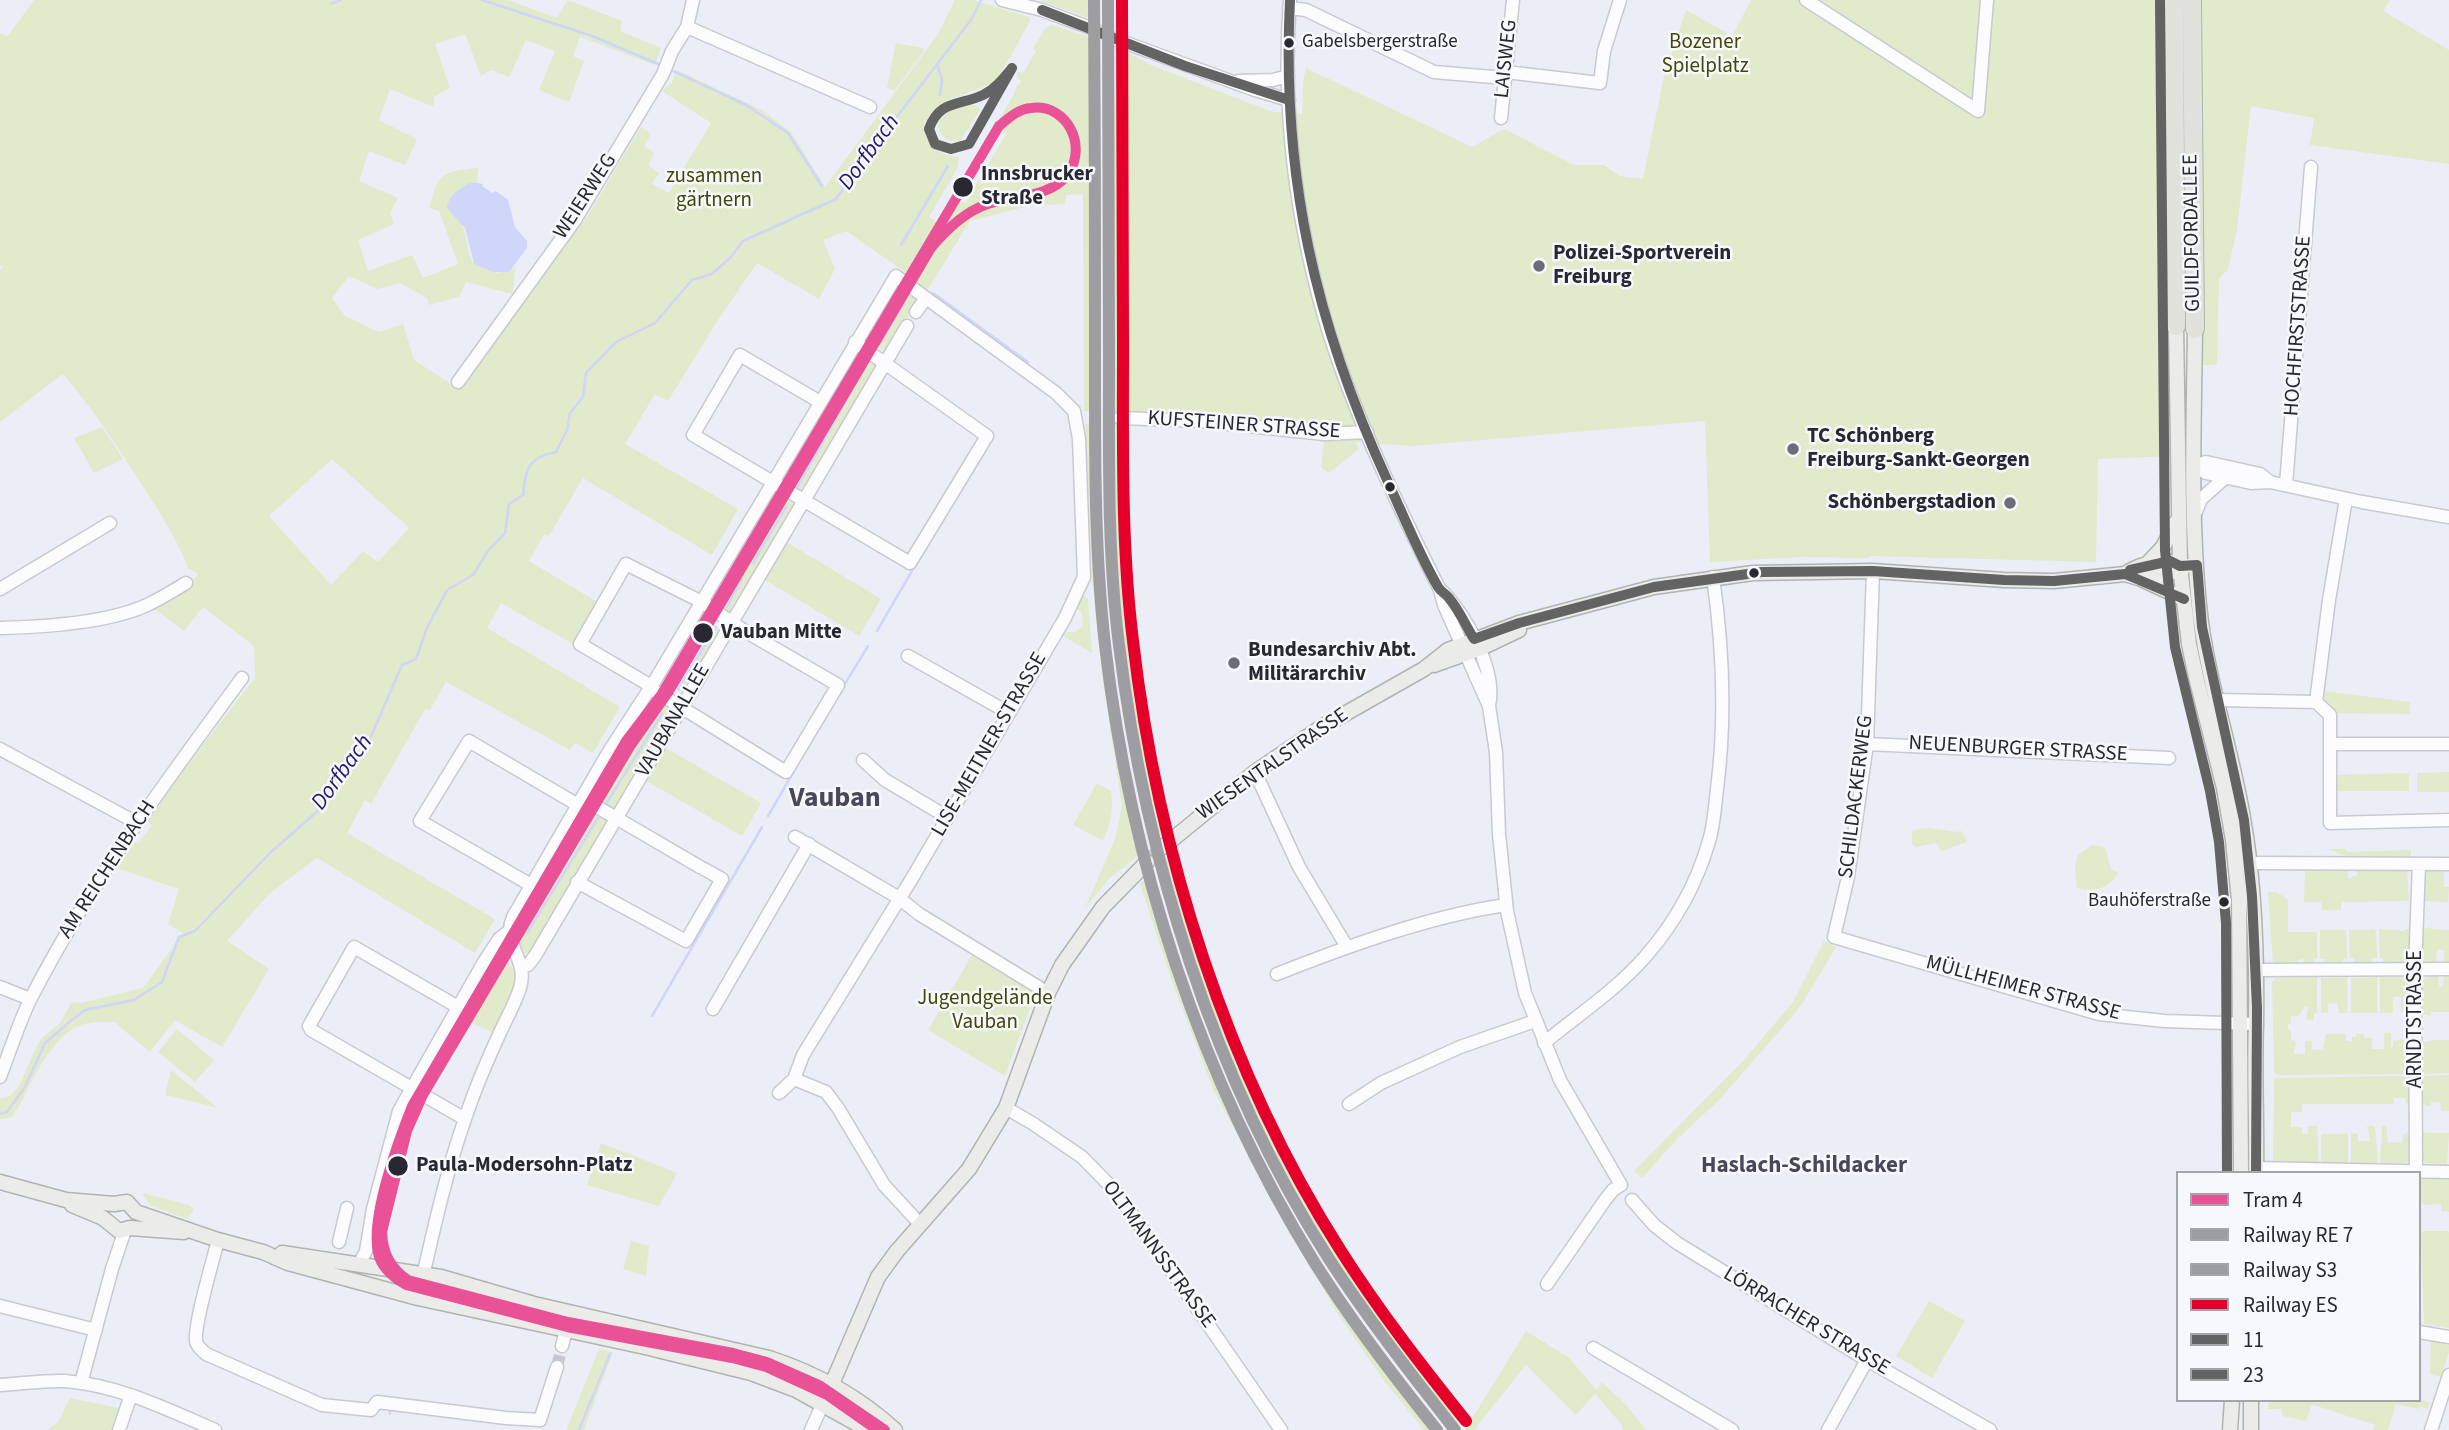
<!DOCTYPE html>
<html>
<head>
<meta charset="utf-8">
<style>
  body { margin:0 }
  #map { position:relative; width:2449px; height:1430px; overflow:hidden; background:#eceef7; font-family:"Source Sans 3",sans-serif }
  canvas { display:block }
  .legend { position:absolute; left:2176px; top:1171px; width:245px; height:231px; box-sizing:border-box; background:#f7f8fc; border:2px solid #a4a5ab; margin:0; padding:9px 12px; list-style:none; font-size:21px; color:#272831 }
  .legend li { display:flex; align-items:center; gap:14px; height:35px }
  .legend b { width:35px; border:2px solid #a4a5ab }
</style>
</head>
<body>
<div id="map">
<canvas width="2449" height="1430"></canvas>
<ul class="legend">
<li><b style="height:9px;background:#ea5297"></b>Tram 4</li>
<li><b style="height:9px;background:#9e9ea2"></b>Railway RE 7</li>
<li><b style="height:9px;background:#9e9ea2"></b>Railway S3</li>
<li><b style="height:9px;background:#e4002b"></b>Railway ES</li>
<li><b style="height:9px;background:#646363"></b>11</li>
<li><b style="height:9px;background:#646363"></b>23</li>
</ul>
</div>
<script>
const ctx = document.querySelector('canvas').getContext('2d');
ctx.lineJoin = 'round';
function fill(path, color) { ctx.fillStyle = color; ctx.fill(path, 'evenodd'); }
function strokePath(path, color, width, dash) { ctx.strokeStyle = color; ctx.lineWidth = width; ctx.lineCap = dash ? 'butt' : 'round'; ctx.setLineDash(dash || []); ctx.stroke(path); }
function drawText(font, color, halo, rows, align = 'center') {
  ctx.font = font + ' "Source Sans 3",sans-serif'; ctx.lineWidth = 5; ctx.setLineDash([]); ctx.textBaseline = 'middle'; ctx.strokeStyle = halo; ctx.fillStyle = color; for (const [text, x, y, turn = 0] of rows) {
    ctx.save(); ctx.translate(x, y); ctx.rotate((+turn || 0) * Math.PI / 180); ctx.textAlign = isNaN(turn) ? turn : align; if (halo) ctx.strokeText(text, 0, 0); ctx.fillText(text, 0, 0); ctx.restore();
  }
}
fill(new Path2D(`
  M34 0H508L557 18 568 0 622 21 620 31 661 48 655 65 580 37 573 56 584 61 569 102 539 90 555 51 526 40 509 77 491 70 481 76 465 34 435 44 450 88 434 97V107L390 89 379 120 417 139 405 165 369 151 359 181 398 198 390 213 394 224 358 240 368 271 412 255 423 278 458 264 439 211 430 208C437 173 443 171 478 168L477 182H473L448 209C474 231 461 240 474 264L498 273 513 269 516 264 512 294 466 282 459 297 429 305 427 298 400 283 378 289 349 276 332 298 345 316 379 332 403 324 414 360 459 389 501 330 588 215 641 127 651 134 644 146 654 153 648 165 659 173 652 184 669 193 711 123 662 91 671 84 677 70 762 110 791 132 825 187 938 34 955 0H973L1029 17 1030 21 996 82 948 100 929 115C920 140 935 155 959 157L957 169 929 217 939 223 907 276 904 271 846 231 823 240 835 269 819 299 757 263 716 323 668 401 655 394 625 444 738 509 712 555 583 478 549 536 544 534 529 561 599 603 575 645 501 603 487 628 620 707 593 753 575 743 570 750 446 682 430 710 425 709 371 804 365 800 347 833 495 919 475 953 317 858 270 893 227 941 269 969 222 1047 175 1020 150 1052 114 1022C104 1022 90 1021 81 1025 44 1041 33 1087 12 1117L0 1119V1099L11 1095 19 1086 37 1046 43 1037 60 1023 72 1002 81 1003 143 988 183 933 168 924 179 889 117 868 133 841 138 844 152 825 147 822 185 768 255 678 254 646 203 607 184 631 155 609 183 591 187 584 199 574 188 568C176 536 157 508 138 479 115 442 91 407 63 374L0 422V270L3 267 0 265V33L7 37ZM332 459 409 528 378 562 363 551 331 585 269 516Z
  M1039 0H1097V21Z
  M1751 0H2170L2173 456 2098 459 2096 562 1870 556 1869 558 1802 557 1710 562 1705 421 1411 446 1356 442 1359 449 1329 473 1321 467 1324 440 1216 429 1124 425 1128 602 1136 608 1144 697 1166 829 1158 838C1117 685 1113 526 1113 369 1113 286 1114 202 1114 119L1116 57 1114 45 1151 65 1273 112 1302 114 1303 82 1306 68 1472 147 1504 129 1574 165H1604L1619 176 1643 179 1664 77 1686 10 1732 36Z
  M2202 0H2390L2383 11 2449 50V164L2310 145 2314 118 2251 106 2237 229 2228 269 2219 279 2217 365H2200Z
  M1052 25 1086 36 1097 48 1099 411H1084L1083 194 1066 195 1065 204 1028 206 974 220 971 219 927 291 914 282 949 232 941 225 953 205 957 207 961 201 965 203 1006 134 996 126 1015 92 1017 84 1019 85 1021 81 1017 77 1018 72 1023 73 1036 51 1033 48 1045 29Z
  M896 43 923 48 924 51 894 91 887 88Z
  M969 104 978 107 980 110 960 141C949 142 942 139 938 127 941 112 955 107 969 104Z
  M908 293 917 301 887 354 876 346Z
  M870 357 880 365 802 494 793 488Z
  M1099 423C1101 566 1105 712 1145 850L1109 879 1085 908 1115 839 1122 806 1102 674 1092 579 1085 424Z
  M102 427 123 459 94 473 74 438Z
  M786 499 796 505 732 615 723 609Z
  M785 541 881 599 859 636 762 578Z
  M1082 594 1088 599 1092 653 1060 634 1067 632H1075L1083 626 1082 613 1076 607Z
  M715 626 723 630 684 694 677 690Z
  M2323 691 2410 702V714L2334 713 2320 699Z
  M665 704 675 710 616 813 600 803 633 746Z
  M664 747 761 803 742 836 645 780Z
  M2449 772V792H2417V773Z
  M2409 773V791H2335V775Z
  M1097 783 1111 791C1114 809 1110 825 1103 841L1073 825Z
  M593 813 609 821 530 953H523L518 942Z
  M1929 828 1957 832 1962 831 1967 842 1942 851 1936 843 1916 847 1912 844V832L1918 829Z
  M2092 845 2105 847 2111 869 2118 873C2111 888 2092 893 2077 888L2075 869 2077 856Z
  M2329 849H2346L2347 852 2411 850V860L2350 858Z
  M1171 854C1196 935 1222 1016 1257 1093 1277 1137 1302 1178 1325 1219 1364 1288 1408 1356 1462 1414L1457 1426C1366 1317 1289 1196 1234 1065 1206 999 1185 929 1164 859Z
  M2444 867V887H2449L2448 902 2420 901 2425 868Z
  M2348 868V878L2351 879 2352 876H2357V868L2407 869 2409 901 2341 902V910H2322L2321 902H2304L2305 869Z
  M1152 873C1181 988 1224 1088 1280 1193 1300 1230 1320 1268 1344 1303 1374 1347 1408 1388 1440 1430H1424L1381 1377 1336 1311 1248 1155 1213 1089 1172 981 1140 884Z
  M2268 892H2277L2288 900V932H2317V959H2314V966H2304V959L2297 960V966L2273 964Z
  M2424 928 2449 930V965H2444V950H2437L2436 965H2425L2421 961V930Z
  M2369 929 2376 930 2377 958H2372V965L2354 966V958H2350L2349 930H2366L2369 932Z
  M2379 929 2405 931V929H2409V961L2404 966H2383V958H2380Z
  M2320 930H2346L2347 958 2343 959V966H2324L2325 959H2320Z
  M1824 941 1836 947 1802 1004 1789 1020 1719 1100 1676 1140 1642 1178 1634 1171 1743 1061 1793 1002Z
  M972 955 1035 994 1005 1076 928 1030Z
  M506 959 514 970H518L515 989 494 1033 470 1022Z
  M2438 976 2439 986H2443L2444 976H2449V1012H2431V1016L2421 1014V982L2426 977Z
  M2317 977V1013H2314V1020H2306L2308 1007 2305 1006 2298 1016H2291V1023L2288 1024V1030H2291V1040L2296 1041 2294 1054H2305V1041H2312V1049L2323 1050 2326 1034H2346V1041H2352V1037H2356V1034H2364V1038H2372V1049H2384V1033H2391V1047H2393V1041L2406 1039 2411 1041V1070L2407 1074 2279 1075 2274 1073 2272 982 2276 978Z
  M2347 977V1013H2339L2337 1003 2328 1004V1013H2321V978Z
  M2377 977V1013H2351V978Z
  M2380 977H2405L2408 979 2409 1014 2406 1015V1012H2401V997H2393V1013H2380Z
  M177 1029 214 1060 195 1082 158 1052Z
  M2433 1040H2449V1073L2424 1074 2420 1069V1043Z
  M171 1070 218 1108 165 1095Z
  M2449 1075V1111H2441L2440 1102H2431L2430 1106H2425V1104L2421 1103V1080L2425 1076Z
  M2406 1076 2410 1081V1102L2406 1104 2405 1098H2394L2393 1104H2302V1112H2291V1127H2302V1134H2308V1126H2317L2319 1163 2273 1162 2274 1078Z
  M2367 1126H2375L2378 1163H2351V1133L2358 1134V1141H2370Z
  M2382 1126H2386L2388 1142 2402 1143 2403 1135 2407 1132 2410 1134V1159L2406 1163H2380Z
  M2425 1131V1133H2449L2447 1164 2426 1163 2422 1159V1133Z
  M2321 1134H2348V1163H2321Z
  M601 1143 677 1173 659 1206 587 1185Z
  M2449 1176V1212L2441 1211V1204L2425 1205 2421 1202V1179Z
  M142 1193 189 1205 194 1210 187 1219 150 1205Z
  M2425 1231H2448L2449 1233V1328L2424 1324 2421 1233Z
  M631 1241 649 1246 646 1276 623 1269Z
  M443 1285 552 1315 551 1325 439 1300Z
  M1929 1301 1965 1321 1932 1378 1896 1356Z
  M582 1323 733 1351 813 1379 809 1388C738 1354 657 1346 581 1332Z
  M1526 1331 1568 1357 1597 1390 1602 1382 1627 1406 1646 1430H1623L1622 1425 1595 1394 1576 1415 1526 1365 1474 1430H1465Z
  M2431 1342 2449 1345V1352L2441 1377 2430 1374Z
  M599 1349 613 1352 584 1430H566Z
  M70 1398 124 1409 116 1430H48L59 1421Z
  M2419 1399 2430 1403 2428 1409 2420 1406 2418 1409 2396 1404 2388 1430H2373L2375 1425 2314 1405H2311L2306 1421 2283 1416 2281 1409H2268L2269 1400Z`), '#e1eaca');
fill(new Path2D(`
  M473 182 483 184 482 186 492 193 496 191 508 200 515 227 527 241V248L509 272H493L474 264 465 228 447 208C449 194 461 187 473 182Z`), '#cfd6f9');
strokePath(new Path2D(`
  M482 0 592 36 663 66
  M331 4 341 0
  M937 64 942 80 940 95
  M669 69 746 105 788 133 822 186
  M901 245 948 166
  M933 293 1028 362
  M879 345 904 303
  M797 488 866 365
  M753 563 786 507
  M727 607 742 579
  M877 631 916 564
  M843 687 868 646
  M678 689 716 627
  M606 804 662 714
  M768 816 805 752
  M527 933 598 818
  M652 1016 762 827
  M0 1114 7 1112 25 1087 45 1043 73 1019 85 1010 134 1000 162 982 179 937 195 931 270 853 320 809 369 741 402 665 416 659 427 628 447 590 473 575 488 551 505 533 509 504 523 495C526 469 527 458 556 452L567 430 570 413 583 397 586 373 616 342 655 323 692 280 712 274 730 258 743 241 836 199 856 170 971 20 981 0
  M374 1396 393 1398
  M390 1414V1412
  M579 1430 610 1354`), '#cfd6f9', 2.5);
strokePath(new Path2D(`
  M1096 30 1115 39
  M557 1367 562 1346`), '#c5c6cf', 12, [12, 6]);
strokePath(new Path2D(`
  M1147 862 1163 847`), '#c5c6cf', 14, [14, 7]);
const minor = new Path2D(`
  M1002 0 1042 10 1096 30
  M1290 0C1281 112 1297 230 1330 336 1358 423 1399 508 1440 590L1444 605 1489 706 1496 752 1499 834 1507 911 1525 993 1560 1080 1621 1185 1613 1190 1605 1200 1547 1284
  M1806 0 1978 111 1987 0
  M1289 8 1306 10 1434 72 1505 78
  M687 27 870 107
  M1115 39 1255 90 1289 100
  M1506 72 1600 83 1604 51 1620 0
  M1238 81 1273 80 1288 76
  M1501 118 1513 0
  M916 312 926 298
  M458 382 575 220 663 74 672 51 687 27 693 0
  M820 402 740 355 693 435 910 563 987 436 855 342
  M1120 418 1201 421 1324 434 1367 432
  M2194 466 2206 473 2251 483 2270 482 2362 502 2449 517
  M2194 466 2206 462 2260 474 2270 482
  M2286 485 2311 167
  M2195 514 2201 499 2226 477
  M1873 571 1867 744 1848 877 1834 937 2099 1014 2164 1021 2256 1024
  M0 589 110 523
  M1443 592C1467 617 1497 671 1489 706
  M0 628C43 627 108 623 147 605 160 599 173 591 186 583
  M908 656 1009 713
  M650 688 786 772 838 685 743 630 702 602 626 564 580 644 651 686
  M2217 700 2316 702 2329 600 2346 499
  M2316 702 2330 715V823L2449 820
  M1867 744 2169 758
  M2330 744H2449
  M0 749 137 823
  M863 760 885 780 947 817
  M1255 772 1299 867 1347 947
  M582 798 700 867
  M795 837 899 898 919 914 1048 993
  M2249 863 2449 864
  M577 882 686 941 722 879 704 869
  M531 885 420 821 469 741 578 805
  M522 967 528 965 535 956 907 326
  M2256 970 2449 969
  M1277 974C1348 946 1430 916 1506 905
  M0 987 30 999
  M458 1007 354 947 309 1026 311 1030 465 1119
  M713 1009 809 844
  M1544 1043C1578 1015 1616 990 1645 957 1674 924 1697 883 1709 841 1714 825 1715 806 1717 789 1726 719 1723 647 1713 577
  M0 1077C10 1051 19 1022 31 998 90 883 166 781 242 678
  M794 1079 826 1092 838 1108 884 1185 920 1224
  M1349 1104 1381 1083 1460 1047 1535 1021
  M1006 1108 1032 1123 1082 1157 1118 1194 1281 1430
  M2256 1168 2449 1172
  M2416 1173 2415 969 2419 864
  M1632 1200 1654 1225 1677 1243 1867 1360 1990 1430
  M218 1240C213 1261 194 1323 196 1341 197 1347 202 1350 206 1354L322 1405 371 1410 377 1402 506 1418 540 1420 557 1367
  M339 1242 347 1208
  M359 1264 366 1251 373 1209 399 1111 484 962 499 939 508 932
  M418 1298C432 1237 445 1175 466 1116 475 1089 486 1063 498 1037 505 1021 515 1004 520 988 529 959 501 945 513 917L608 753 654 682 896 276 1056 393 1074 411 1079 439 1084 577 1065 618 911 880 803 1055 794 1079 779 1093
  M0 1306 96 1330
  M2419 1332 2449 1337
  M562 1346 568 1322
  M1593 1348 1732 1430
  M81 1383 112 1269 125 1230
  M0 1385C21 1384 44 1380 65 1381 118 1385 167 1409 215 1430
  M119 1430 131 1395
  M811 1430 823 1403
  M1828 1430 1867 1360
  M2431 1430 2449 1375`);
const major = new Path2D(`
  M2176 326 2180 566 2189 644 2196 677 2224 788 2233 840 2239 900 2241 1173
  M2195 329C2194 421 2190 514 2199 605 2206 677 2231 746 2243 818 2255 885 2257 956 2256 1024 2254 1074 2257 1123 2256 1173
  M2146 565 2163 547 2176 522
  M2125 574C2135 567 2157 559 2170 562 2177 563 2179 567 2186 566
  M2139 578 2184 599
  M1434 665 1479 649 1519 630
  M1163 847 1255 772 1320 728 1424 669 1448 650 1519 623 1654 587 1753 573 1873 571 2004 580 2054 581 2125 574 2138 578 2170 573 2180 566
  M0 1182 66 1200 114 1204 127 1202 136 1212 218 1240 263 1252 288 1263 418 1298 645 1347 751 1373 796 1390 868 1430
  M72 1205 103 1218 119 1231 130 1228 184 1232
  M282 1253 441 1277 534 1304 769 1358C815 1373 859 1397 895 1430
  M828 1393 878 1277 897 1251 969 1169 1006 1108 1048 993 1062 965 1103 907 1147 862
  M2230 1430 2232 1400
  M2251 1430V1400`);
const highway = new Path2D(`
  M2174 0 2176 326
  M2192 0 2195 329`);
strokePath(minor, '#c8c9d1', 15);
strokePath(major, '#b0b3af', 17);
strokePath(highway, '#b0b3af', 20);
strokePath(minor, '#fcfcfe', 12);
strokePath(major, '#ebece9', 14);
strokePath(highway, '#e0e2db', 18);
strokePath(new Path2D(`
  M1290 0C1281 175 1315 323 1388 482 1404 517 1419 554 1438 587 1441 592 1446 594 1449 598 1459 610 1466 626 1474 639L1519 623 1654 587 1762 572 1873 571 2004 580 2054 581 2125 574 2184 599
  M1042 10 1185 66 1289 100
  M1012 68 969 144 951 149 935 144 929 129C939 100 959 106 983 95 995 89 1003 79 1012 68Z
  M2130 570 2170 561 2180 566 2197 565 2202 627 2244 820 2252 896 2257 1008 2256 1173`), '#646363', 10);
strokePath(new Path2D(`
  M2160 0 2165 550 2175 647 2210 791 2219 842 2226 923 2227 1173`), '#646363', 10);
strokePath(new Path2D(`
  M1108 0C1109 119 1109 238 1109 357 1109 453 1107 550 1119 645 1145 857 1213 1078 1329 1259 1368 1319 1411 1374 1455 1430`), '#9e9ea2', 12);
strokePath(new Path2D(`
  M1094 0C1095 116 1095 233 1095 349 1095 448 1094 547 1105 645 1130 862 1200 1079 1316 1265 1353 1323 1394 1377 1437 1430`), '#9e9ea2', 12);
strokePath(new Path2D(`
  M1122 0C1123 116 1123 232 1123 347 1123 445 1121 544 1133 641 1157 851 1227 1073 1341 1251 1379 1311 1422 1366 1466 1421`), '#e4002b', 12);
strokePath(new Path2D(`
  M877 1430 827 1395 766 1367 732 1358 567 1327 406 1285C394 1278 381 1268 378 1253 370 1217 398 1141 412 1106L626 741 661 695 999 126C1009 118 1018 109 1031 108 1067 103 1088 146 1068 174 1050 199 1011 195 985 205 963 213 946 230 931 248L669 691 631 745 423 1095 407 1131 382 1232C383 1253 390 1268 408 1280L568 1322 733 1353 767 1362 819 1385 885 1430`), '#ea5297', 10);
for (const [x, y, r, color] of [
  [1289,43,6,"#272831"],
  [963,187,11,"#272831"],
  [1539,266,7,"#6c6d76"],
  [1793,449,7,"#6c6d76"],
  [1390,487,6,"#272831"],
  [2010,503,7,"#6c6d76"],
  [1754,573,6,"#272831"],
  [703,633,11,"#272831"],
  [1234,663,7,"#6c6d76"],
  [2224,902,6,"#272831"],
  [398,1166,11,"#272831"]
]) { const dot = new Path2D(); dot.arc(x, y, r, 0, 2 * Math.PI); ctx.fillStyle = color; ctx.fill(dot); strokePath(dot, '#f7f8fc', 2.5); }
drawText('19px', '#272831', '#f7f8fc', [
  ["Gabelsbergerstraße",1302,43],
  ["Bauhöferstraße",2211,902,"right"]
], 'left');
drawText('21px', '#404907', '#f7f8fc', [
  ["Bozener",1705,43],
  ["Spielplatz",1705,67],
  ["zusammen",714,177],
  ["gärtnern",714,201],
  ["Jugendgelände",985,999],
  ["Vauban",985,1023]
]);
drawText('21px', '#272831', '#f7f8fc', [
  ["LAISWEG",1507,59,-84],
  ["WEIERWEG",586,197,-57],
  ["GUILDFORDALLEE",2193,233,-91],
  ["HOCHFIRSTSTRASSE",2299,326,-86],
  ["KUFSTEINER STRASSE",1244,426,4],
  ["VAUBANALLEE",674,721,-60],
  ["LISE-MEITNER-STRASSE",990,745,-60],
  ["NEUENBURGER STRASSE",2018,750,3],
  ["WIESENTALSTRASSE",1273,765,-35],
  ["SCHILDACKERWEG",1857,797,-83],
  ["AM REICHENBACH",108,870,-57],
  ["MÜLLHEIMER STRASSE",2023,989,15],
  ["ARNDTSTRASSE",2416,1019,-90],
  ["OLTMANNSSTRASSE",1158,1255,54],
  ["LÖRRACHER STRASSE",1806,1322,31]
]);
drawText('bold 21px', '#272831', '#f7f8fc', [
  ["Innsbrucker",981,175],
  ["Straße",981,199],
  ["Vauban Mitte",721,633],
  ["Paula-Modersohn-Platz",416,1166]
], 'left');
drawText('bold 21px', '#272831', '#f7f8fc', [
  ["Polizei-Sportverein",1553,254],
  ["Freiburg",1553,278],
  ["TC Schönberg",1807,437],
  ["Freiburg-Sankt-Georgen",1807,461],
  ["Schönbergstadion",1996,503,"right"],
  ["Bundesarchiv Abt.",1248,651],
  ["Militärarchiv",1248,675]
], 'left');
drawText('italic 23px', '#21186f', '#f7f8fc', [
  ["Dorfbach",870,153,-54],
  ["Dorfbach",343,773,-54]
]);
drawText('bold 23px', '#47495b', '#f7f8fc', [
  ["Haslach-Schildacker",1804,1167]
]);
drawText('bold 28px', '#47495b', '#f7f8fc', [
  ["Vauban",835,800]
]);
</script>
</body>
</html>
